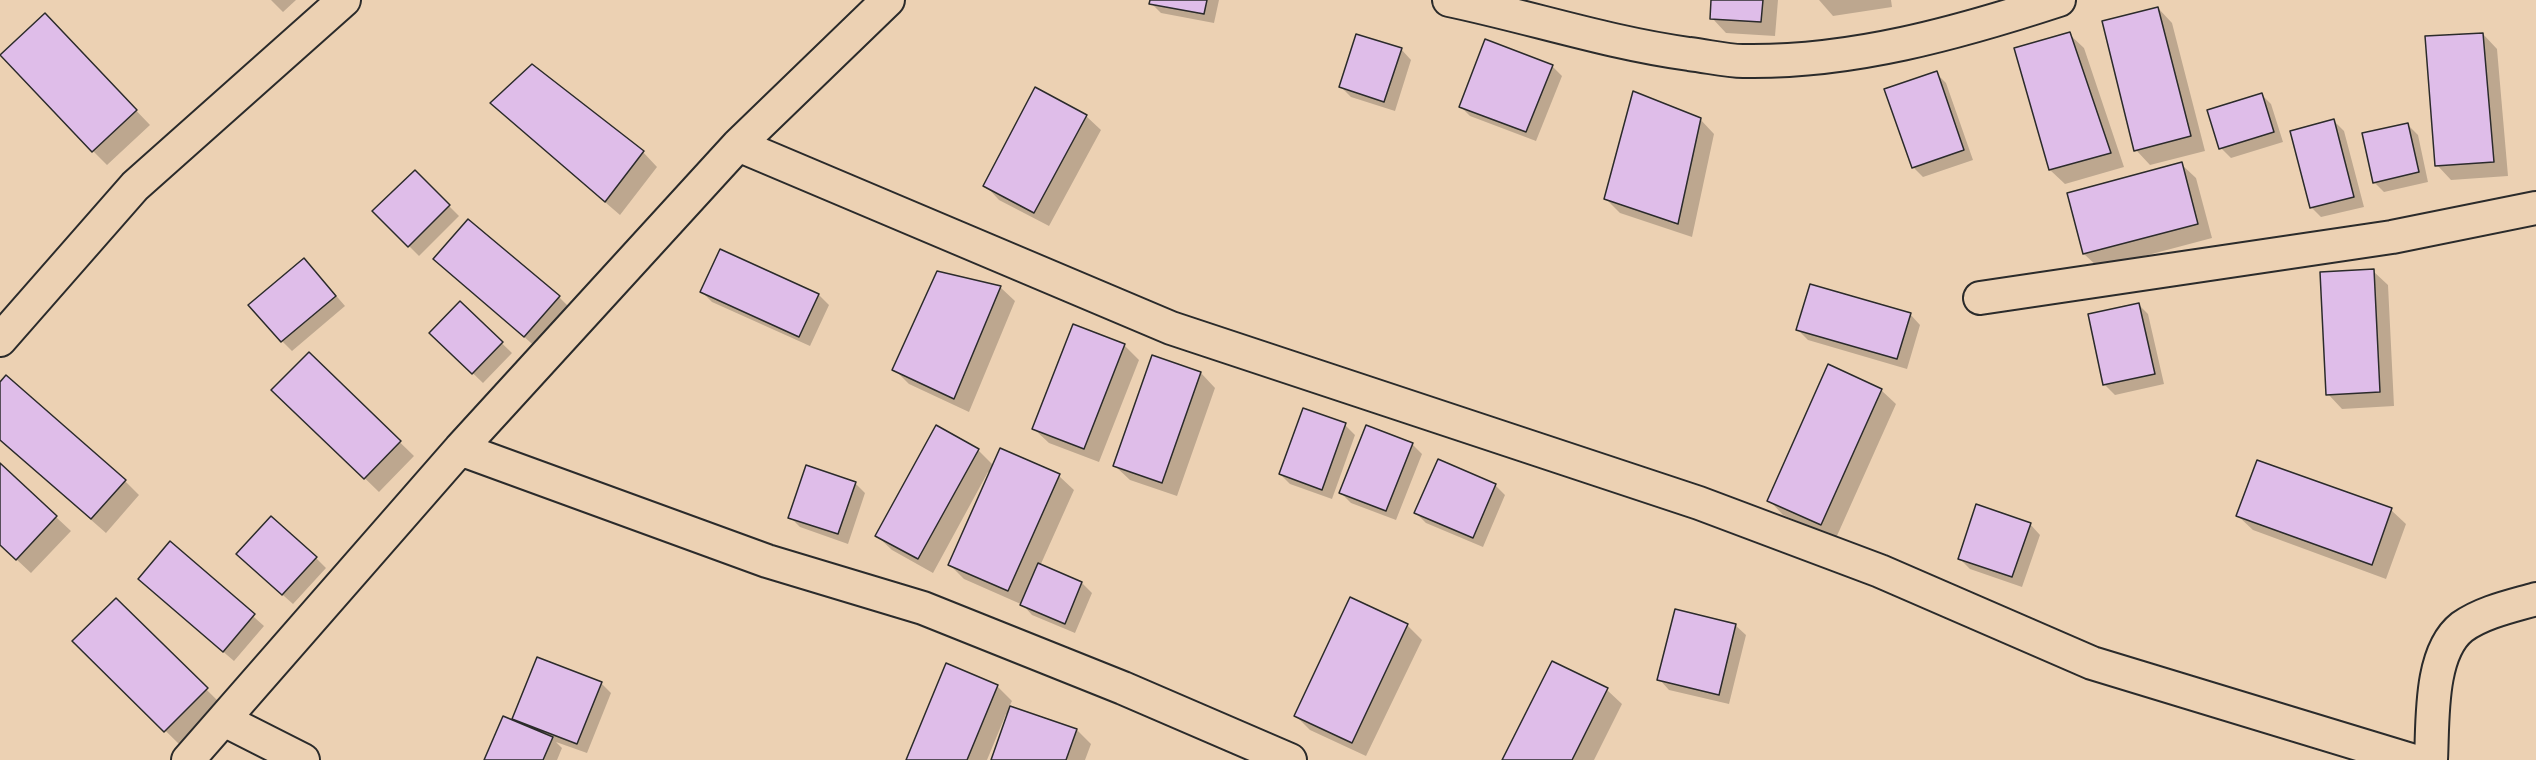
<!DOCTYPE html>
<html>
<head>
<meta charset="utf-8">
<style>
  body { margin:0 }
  canvas { display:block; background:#ecd1b3 }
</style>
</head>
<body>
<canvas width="2536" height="760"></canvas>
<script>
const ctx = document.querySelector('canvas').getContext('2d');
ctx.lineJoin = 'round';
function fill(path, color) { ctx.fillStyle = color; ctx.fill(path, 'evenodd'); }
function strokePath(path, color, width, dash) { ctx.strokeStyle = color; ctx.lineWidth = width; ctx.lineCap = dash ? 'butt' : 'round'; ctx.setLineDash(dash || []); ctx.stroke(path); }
fill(new Path2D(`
  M271 0H296L283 12Z
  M1152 0H1219L1214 23 1161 13 1151 3Z
  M1713 0H1778L1775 36 1726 33 1712 18Z
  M1819 0H1891L1892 7 1833 16Z
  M2158 8 2172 23 2205 151 2150 165 2136 150Z
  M59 30 150 125 107 165 93 151Z
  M2069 34 2084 48 2124 167 2065 184 2050 170Z
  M2483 34 2497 49 2508 176 2451 180 2437 165Z
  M1401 49 1411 60 1395 111 1351 97 1341 87Z
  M1552 66 1562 76 1536 141 1470 116 1460 106Z
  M1936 73 1946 83 1973 160 1923 177 1913 167Z
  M2261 94 2271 104 2283 142 2231 158 2221 148Z
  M1086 116 1101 130 1049 226 999 200 985 185Z
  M506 117 643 152 657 167 620 215Z
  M1700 119 1714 134 1692 237 1620 213 1606 199Z
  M2334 121 2344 131 2364 207 2321 217 2311 207Z
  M2408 125 2418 135 2428 182 2384 192 2374 182Z
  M2181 164 2196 178 2212 238 2099 268 2084 254 2069 194Z
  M415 172 459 216 419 256 374 211Z
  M436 259 559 297 573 311 539 350Z
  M314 270 345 306 292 351 282 341Z
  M2373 271 2388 285 2394 406 2342 409 2328 394Z
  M1000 287 1015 301 969 412 909 384 894 369Z
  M702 292 819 295 829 305 810 346 712 302Z
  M460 303 512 353 483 383 431 333Z
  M2138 304 2148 314 2164 384 2115 395 2105 385Z
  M1910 314 1920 325 1907 369 1808 340 1798 330Z
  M1124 345 1139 360 1099 462 1049 443 1034 429Z
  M309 354 414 456 379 492 288 404Z
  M1201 373 1215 388 1177 496 1130 480 1115 466Z
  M0 384 125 481 139 495 106 533 0 440Z
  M1881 390 1896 404 1836 538 1783 515 1769 500Z
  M1345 425 1355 435 1332 499 1290 484 1280 474Z
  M1412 444 1422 454 1396 520 1351 503 1341 493Z
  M978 450 994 466 1001 450 1059 476 1074 490 1040 566 1082 583 1092 593 1075 633 1032 615 1023 605 964 579 949 564 991 473 988 472 933 573 892 550 877 536Z
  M0 465 71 531 31 573 0 544Z
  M855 483 865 493 848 544 800 527 790 517Z
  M1495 485 1505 495 1483 547 1426 523 1416 513Z
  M2391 510 2406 524 2386 579 2253 530 2238 516Z
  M2030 524 2040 535 2022 587 1970 569 1959 558Z
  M171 543 264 626 234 661 150 589Z
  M316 558 326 568 293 604 248 564Z
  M116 600 221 704 180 745 74 641Z
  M1407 625 1422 640 1366 756 1310 730 1296 716Z
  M1735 625 1746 635 1729 704 1669 690 1659 679Z
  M538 659 601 683 611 693 587 753 556 742 562 748 557 760H486L513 722Z
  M997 686 1012 701 1009 707 1077 730 1091 744 1085 760H993L1009 715 1006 714 987 760H907Z
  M1607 690 1622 704 1594 760H1504Z`), '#0003');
const building = new Path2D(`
  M1150 0H1207L1204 14 1149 4Z
  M1711 0H1763L1761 22 1710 19Z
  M2158 7 2191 136 2134 151 2102 21Z
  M45 13 137 110 92 152 0 55Z
  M2070 32 2111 153 2049 170 2014 48Z
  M2483 33 2494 162 2435 166 2425 36Z
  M1356 34 1402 48 1384 102 1339 87Z
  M1485 39 1553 65 1526 132 1459 107Z
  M532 64 644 151 605 202 490 103Z
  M1937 71 1964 150 1912 168 1884 89Z
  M1035 87 1087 115 1034 213 983 186Z
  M1633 91 1701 118 1678 224 1604 199Z
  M2262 93 2274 132 2219 149 2207 110Z
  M2334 119 2354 197 2310 208 2290 131Z
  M2408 123 2419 172 2373 183 2362 133Z
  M2182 162 2198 224 2083 254 2067 193Z
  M415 170 450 205 408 247 372 211Z
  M468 219 560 296 524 337 433 259Z
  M720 249 819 294 799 337 700 292Z
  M304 258 336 296 281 342 248 305Z
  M2374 269 2380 392 2326 395 2320 272Z
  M937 271 1001 286 954 399 892 370Z
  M1810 284 1911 313 1897 359 1796 330Z
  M460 301 503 342 472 374 429 333Z
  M2139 303 2155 374 2103 385 2088 314Z
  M1073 324 1125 344 1084 449 1032 429Z
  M309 352 401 441 364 479 271 390Z
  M1152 355 1201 372 1162 483 1113 466Z
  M1828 364 1882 389 1821 525 1767 501Z
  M6 375 126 480 91 519 0 440V382Z
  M1303 408 1346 423 1322 490 1279 474Z
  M936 425 979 449 918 559 875 536Z
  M1366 425 1413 443 1386 511 1339 493Z
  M1000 448 1060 474 1008 591 948 565Z
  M1438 459 1496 484 1473 538 1414 513Z
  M2257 460 2392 508 2372 565 2236 516Z
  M0 463 57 516 16 560 0 545Z
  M806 465 856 482 838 534 788 518Z
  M1976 504 2031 523 2012 577 1958 559Z
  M271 516 317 557 282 595 236 554Z
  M170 541 255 614 223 652 138 579Z
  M1038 563 1082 582 1065 624 1020 605Z
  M1350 597 1408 624 1352 743 1294 716Z
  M116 598 208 688 164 732 72 641Z
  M1675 609 1736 624 1719 695 1657 680Z
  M537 657 602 682 577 744 512 719Z
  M1552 661 1608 688 1572 760H1502Z
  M946 663 998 685 967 760H906Z
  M1010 706 1077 729 1066 760H991Z
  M503 716 553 737 543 760H484Z`);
fill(building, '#dfbde9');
strokePath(building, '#2b2b2b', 1.5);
const minor = new Path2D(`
  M1449 0C1530 17 1608 43 1689 54 1707 56 1726 61 1743 61 1851 63 1958 33 2059 0
  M738 145 1171 328 1699 503 1880 571 2092 663 2411 760
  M1980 298 2392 237 2536 208
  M0 340 135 186 344 0
  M460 449 767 561 923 608 1123 688 1290 760
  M224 720 303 760
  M188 760 460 449 738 145 888 0
  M2431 760C2433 722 2429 653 2462 627 2483 612 2512 606 2536 599`);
strokePath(minor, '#2b2b2b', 36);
strokePath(minor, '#ecd1b3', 32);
</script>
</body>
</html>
